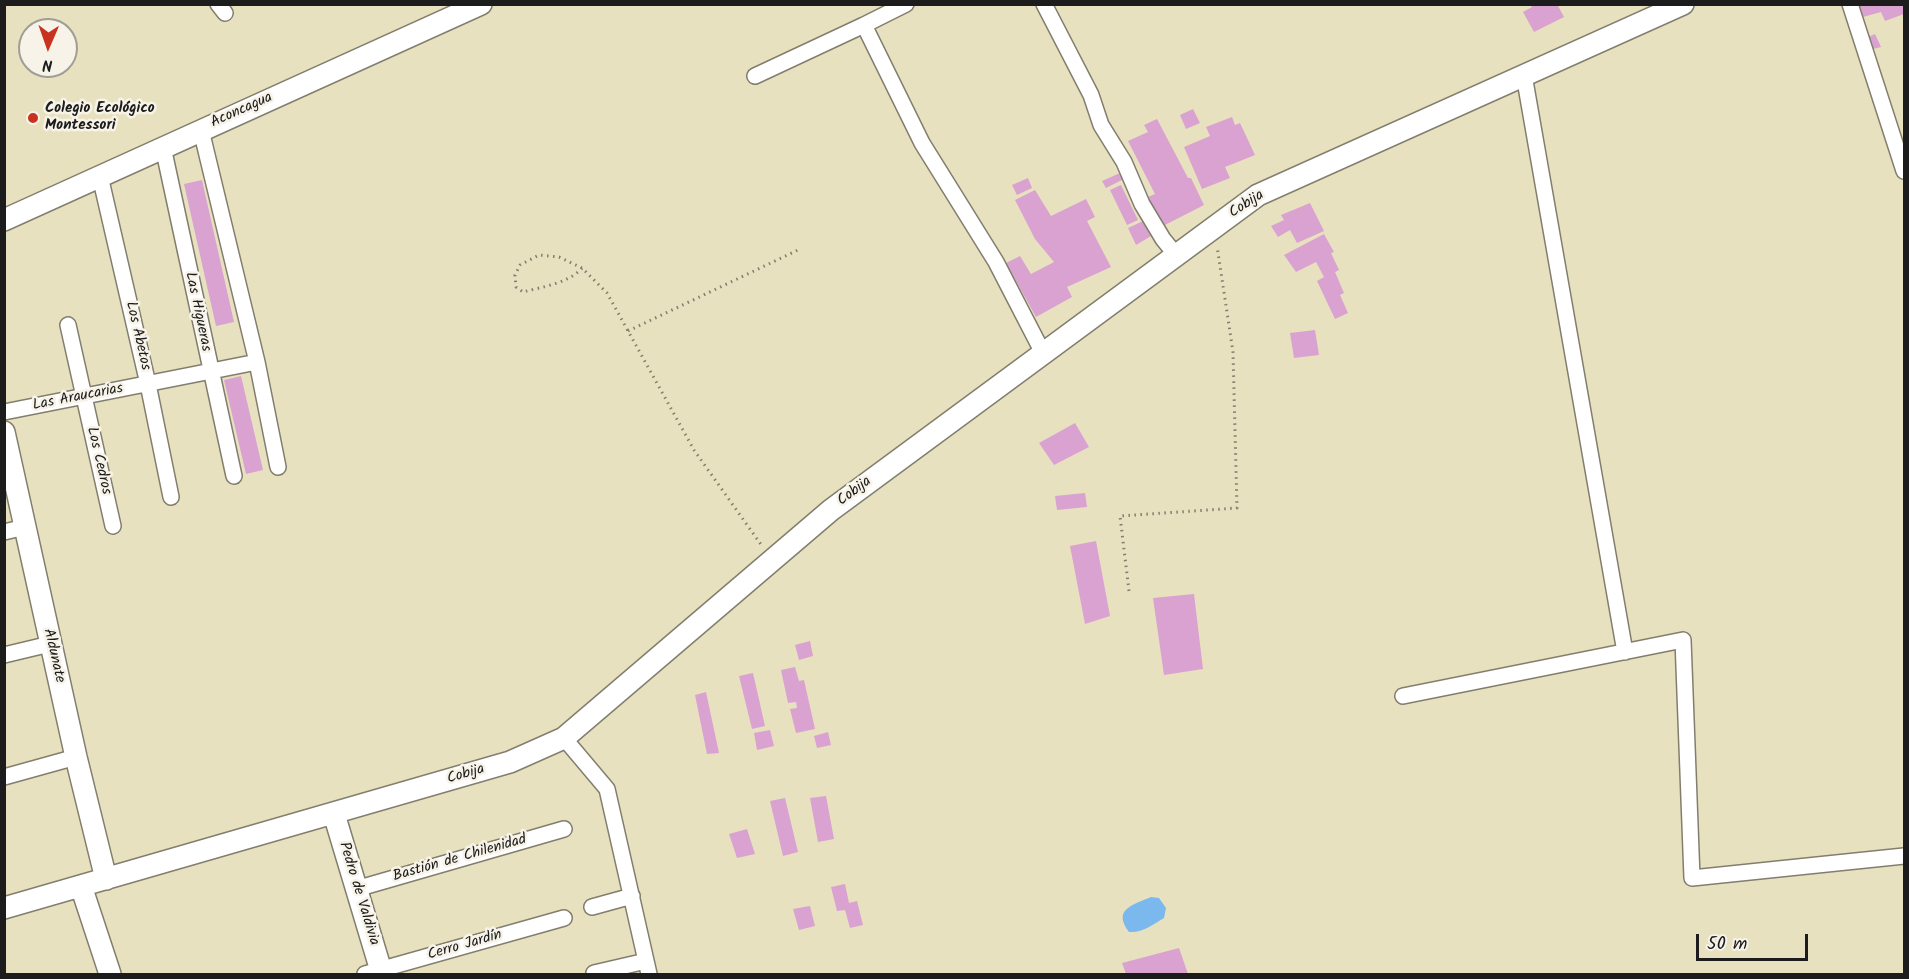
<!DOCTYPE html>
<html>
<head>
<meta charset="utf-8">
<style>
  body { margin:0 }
  #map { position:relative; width:1909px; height:979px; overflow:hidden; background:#e8e1bf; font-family:Kalam,sans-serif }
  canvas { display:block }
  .frame { position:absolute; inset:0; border:6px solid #1c1c1c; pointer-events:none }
  .north { position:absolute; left:18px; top:18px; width:60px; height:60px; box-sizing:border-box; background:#f7f3e8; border:2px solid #9f9d96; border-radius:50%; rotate:182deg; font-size:16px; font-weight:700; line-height:24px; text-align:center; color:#1c1c1c }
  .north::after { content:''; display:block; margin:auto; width:21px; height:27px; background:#c8321e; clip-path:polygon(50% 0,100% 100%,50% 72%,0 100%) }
  .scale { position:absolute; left:1696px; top:934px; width:112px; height:27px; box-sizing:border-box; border:3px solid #1c1c1c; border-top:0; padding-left:8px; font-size:18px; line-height:21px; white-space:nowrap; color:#1c1c1c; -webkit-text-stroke:4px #f7f3e8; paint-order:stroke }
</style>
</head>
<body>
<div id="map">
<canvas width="1909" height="979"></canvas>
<div class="frame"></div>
<div class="north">N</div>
<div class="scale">50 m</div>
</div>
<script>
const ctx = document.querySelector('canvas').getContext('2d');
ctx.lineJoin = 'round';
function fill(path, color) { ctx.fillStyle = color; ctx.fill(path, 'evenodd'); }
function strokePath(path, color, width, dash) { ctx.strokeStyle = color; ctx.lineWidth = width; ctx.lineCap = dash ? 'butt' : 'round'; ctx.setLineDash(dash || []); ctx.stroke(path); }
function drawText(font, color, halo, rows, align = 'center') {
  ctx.font = font + ' Kalam,sans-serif'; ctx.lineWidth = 5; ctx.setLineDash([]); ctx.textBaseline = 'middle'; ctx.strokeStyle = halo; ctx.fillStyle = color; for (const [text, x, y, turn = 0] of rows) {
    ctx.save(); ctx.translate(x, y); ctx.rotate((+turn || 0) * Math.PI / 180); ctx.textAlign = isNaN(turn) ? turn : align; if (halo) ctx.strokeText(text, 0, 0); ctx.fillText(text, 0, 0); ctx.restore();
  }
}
fill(new Path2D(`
  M1151 897 1159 898 1166 908 1164 918C1152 925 1143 933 1129 932 1112 909 1133 905 1151 897Z`), '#7ab8ed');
fill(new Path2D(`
  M1530 4H1557L1564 17 1534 32 1523 12 1532 7Z
  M1858 4H1904V14L1885 21 1881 12 1863 17Z
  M1875 34 1881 47 1873 49 1868 37Z
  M1193 109 1200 123 1186 129 1180 115Z
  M1232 117 1235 125 1240 123 1255 155 1225 167 1230 178 1202 189 1184 147 1210 136 1206 127Z
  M1157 119 1188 178H1191L1204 205 1163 226 1148 197 1155 194 1128 141 1148 132 1144 125Z
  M1120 173 1124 179 1106 188 1102 181Z
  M1028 178 1032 188 1017 195 1012 185Z
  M202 180 234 322 216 326 184 184Z
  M1121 185 1138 220 1127 225 1110 190Z
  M1035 190 1051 216 1086 199 1095 217 1087 221 1111 267 1067 287 1072 297 1036 317 1006 263 1020 256 1031 274 1054 262 1035 239 1015 200Z
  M1310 203 1324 231 1297 243 1290 230 1278 237 1271 226 1284 220 1281 215Z
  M1143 221 1151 236 1136 245 1128 228Z
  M1324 234 1334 252 1331 253 1339 270 1335 272 1344 293 1340 295 1348 313 1335 319 1317 281 1324 277 1316 262 1296 272 1284 255Z
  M1315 330 1319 355 1294 358 1290 333Z
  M241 376 263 470 246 474 224 380Z
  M1075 423 1089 447 1054 465 1039 443Z
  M1085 493 1087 507 1057 510 1055 496Z
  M1096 541 1110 616 1085 624 1070 546Z
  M1194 594 1203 669 1164 675 1153 598Z
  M810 641 813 656 799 660 795 645Z
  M795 667 799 681 804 680 815 729 796 733 790 709 797 708 796 702 788 703 781 670Z
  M753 673 765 726 752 729 739 676Z
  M706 692 719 753 707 754 695 695Z
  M770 730 774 746 757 750 754 733Z
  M828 732 831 745 817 748 814 736Z
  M826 796 834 839 818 842 810 798Z
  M785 798 798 852 783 856 770 801Z
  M747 829 755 854 737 858 729 834Z
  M845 884 849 903 857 901 863 925 850 928 845 910 837 911 831 887Z
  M810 906 815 926 799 930 793 909Z
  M1179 948 1188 974H1126L1122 963Z`), '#d9a2d1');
const street = new Path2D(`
  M218 4 225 13
  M906 4 864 25 922 143 996 262 1043 353
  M1044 4 1091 95 1101 125 1124 162 1142 204 1163 239 1176 255
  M1850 4 1904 171
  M1524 75 1625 652
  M755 76 864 25
  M201 130 257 362 278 467
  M163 147 234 476
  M100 176 148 384 171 497
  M68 325 113 526
  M4 412 257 362
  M4 532 25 527
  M4 655 50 644
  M1403 696 1683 640 1692 878 1904 856
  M564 738 607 789 649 974
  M4 777 76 757
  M356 889 564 829
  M592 907 632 896
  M594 973 646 961
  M365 974 564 918`);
const secondary = new Path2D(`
  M4 220 481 4
  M4 432 76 757 106 879
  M334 814 382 974
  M81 886 110 974
  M4 908 510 762 564 738 831 510 1258 195 1683 4`);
strokePath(street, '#827e6e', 18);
strokePath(secondary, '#827e6e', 24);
strokePath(new Path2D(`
  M582 268C569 283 542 287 523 292L516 287 515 275 520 265 539 255 559 257 582 268 607 293 694 450 762 546
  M628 331 798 250
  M1129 591 1120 516 1237 508 1233 352 1217 246`), '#827e6e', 3, [1.5, 4.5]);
strokePath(street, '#fff', 15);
strokePath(secondary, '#fff', 21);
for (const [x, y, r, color] of [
  [33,118,6,"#c8321e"]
]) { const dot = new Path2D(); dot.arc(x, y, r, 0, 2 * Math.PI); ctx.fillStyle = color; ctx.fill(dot); strokePath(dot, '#f7f3e8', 2); }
drawText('bold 15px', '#1c1c1c', '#f7f3e8', [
  ["Colegio Ecológico",45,109],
  ["Montessori",45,126]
], 'left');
drawText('15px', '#1c1c1c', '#f7f3e8', [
  ["Aconcagua",242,111,-24],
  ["Cobija",1247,205,-33],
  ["Las Higueras",197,312,78],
  ["Los Abetos",137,336,77],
  ["Las Araucarias",78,398,-11],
  ["Los Cedros",98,461,77],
  ["Cobija",855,492,-37],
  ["Aldunate",53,656,77],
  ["Cobija",466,775,-16],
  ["Bastión de Chilenidad",460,859,-16],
  ["Pedro de Valdivia",358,894,73],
  ["Cerro Jardín",465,946,-16]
]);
</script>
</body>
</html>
